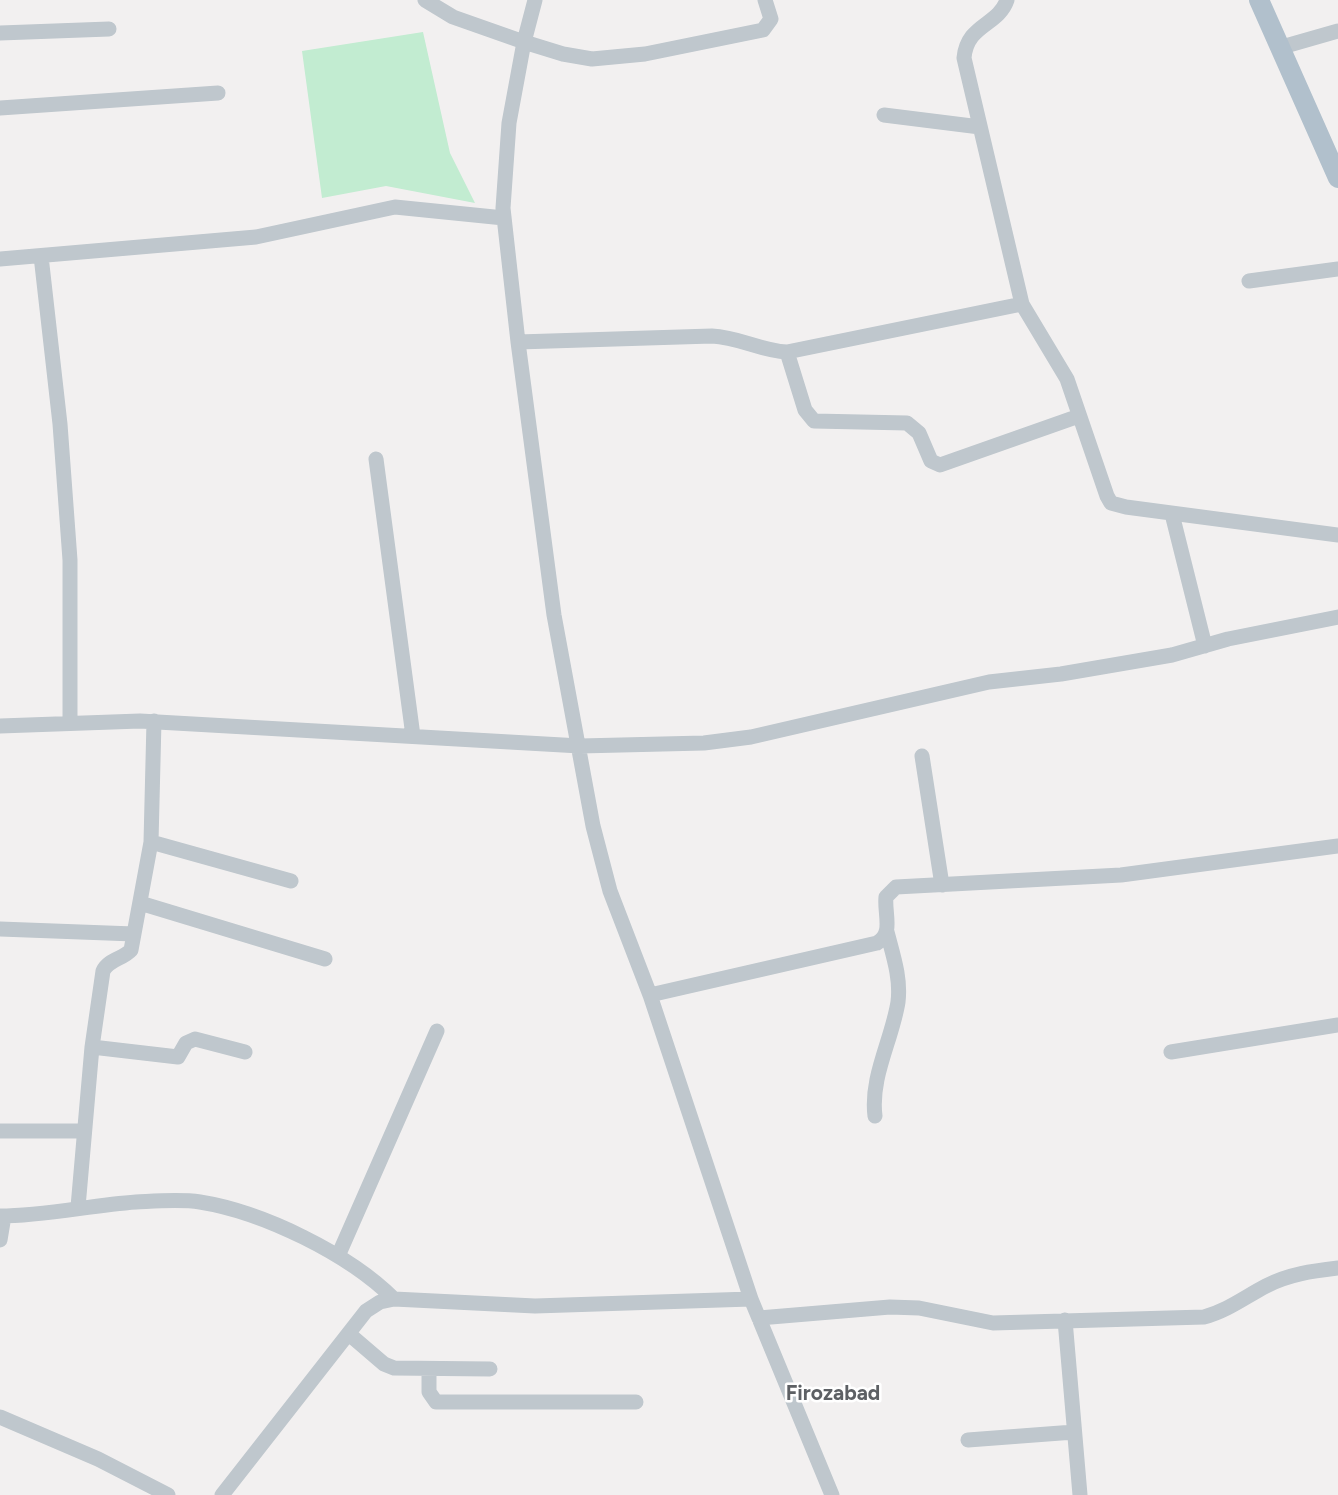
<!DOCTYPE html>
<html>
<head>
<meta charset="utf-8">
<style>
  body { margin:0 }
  canvas { display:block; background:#f2f0f0 }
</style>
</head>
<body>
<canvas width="1338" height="1495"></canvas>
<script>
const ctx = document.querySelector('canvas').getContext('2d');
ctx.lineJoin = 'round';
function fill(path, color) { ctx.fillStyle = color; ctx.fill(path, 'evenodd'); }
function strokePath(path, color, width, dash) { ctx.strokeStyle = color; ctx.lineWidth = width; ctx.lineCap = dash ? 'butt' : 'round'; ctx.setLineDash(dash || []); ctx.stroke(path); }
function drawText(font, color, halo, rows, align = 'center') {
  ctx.font = font + ' Figtree,sans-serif'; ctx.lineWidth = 5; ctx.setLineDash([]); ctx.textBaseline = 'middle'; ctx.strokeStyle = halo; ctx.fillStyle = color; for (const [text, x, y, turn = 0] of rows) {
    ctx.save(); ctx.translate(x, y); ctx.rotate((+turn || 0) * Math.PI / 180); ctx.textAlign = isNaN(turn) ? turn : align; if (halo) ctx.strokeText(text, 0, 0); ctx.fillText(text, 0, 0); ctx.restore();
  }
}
fill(new Path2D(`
  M423 32 450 153 475 203 386 186 322 198 302 51Z`), '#c2ecd1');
strokePath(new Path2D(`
  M425 0 453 17 524 42 563 54 592 59 645 54 763 30 771 19 765 0
  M535 0 524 42 509 123 503 208 518 342 554 615 593 826 610 891 650 995 751 1299 832 1495
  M1007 0C998 26 967 24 964 58L1022 304 1067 379 1107 496 1111 503 1126 507 1338 535
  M0 33 109 29
  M1282 47 1338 31
  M0 108 218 93
  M884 115 980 127
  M41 256 60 424 70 560V722
  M0 259 256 237 395 207 504 218
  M1249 281 1338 269
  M518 342 712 336C739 337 761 351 787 352L1022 304
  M787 352 805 410 814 421 907 423 919 433 931 461 940 465 1079 416
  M376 459 413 736
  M1172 514 1205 646
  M0 726 140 721 580 746 704 743 751 737 989 682 1061 674 1172 655 1228 639 1338 617
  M922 756 942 885
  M151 842 291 881
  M140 903 325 959
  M0 929 134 934
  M650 995 877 943C894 934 884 913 886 897L896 887 1121 875 1338 846
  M92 1047 178 1057 186 1043 195 1039 245 1052
  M1171 1052 1338 1025
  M875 1116C870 1077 892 1040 898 1002 901 978 893 955 887 932
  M0 1131H84
  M78 1207 92 1047 103 971C109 959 123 959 131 950L151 842 154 721
  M0 1216C45 1216 91 1205 136 1202 157 1201 180 1199 200 1202 263 1212 349 1254 394 1299
  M0 1240 4 1216
  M338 1256 437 1031
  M759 1318 890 1307 919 1308 993 1323 1204 1317C1227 1311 1245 1297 1266 1286 1289 1274 1313 1271 1338 1268
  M1065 1320 1080 1495
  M349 1334 384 1364 394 1368 490 1369
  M429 1370V1392L436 1402H636
  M0 1417 98 1459 168 1495
  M968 1440 1074 1432
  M222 1495 366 1311 380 1302 394 1299 535 1306 751 1299`), '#bfc7cd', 15);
strokePath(new Path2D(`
  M1259 0 1338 178`), '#b1c0cc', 20);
drawText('bold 21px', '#5d6064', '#fff', [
  ["Firozabad",833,1394]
]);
</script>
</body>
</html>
